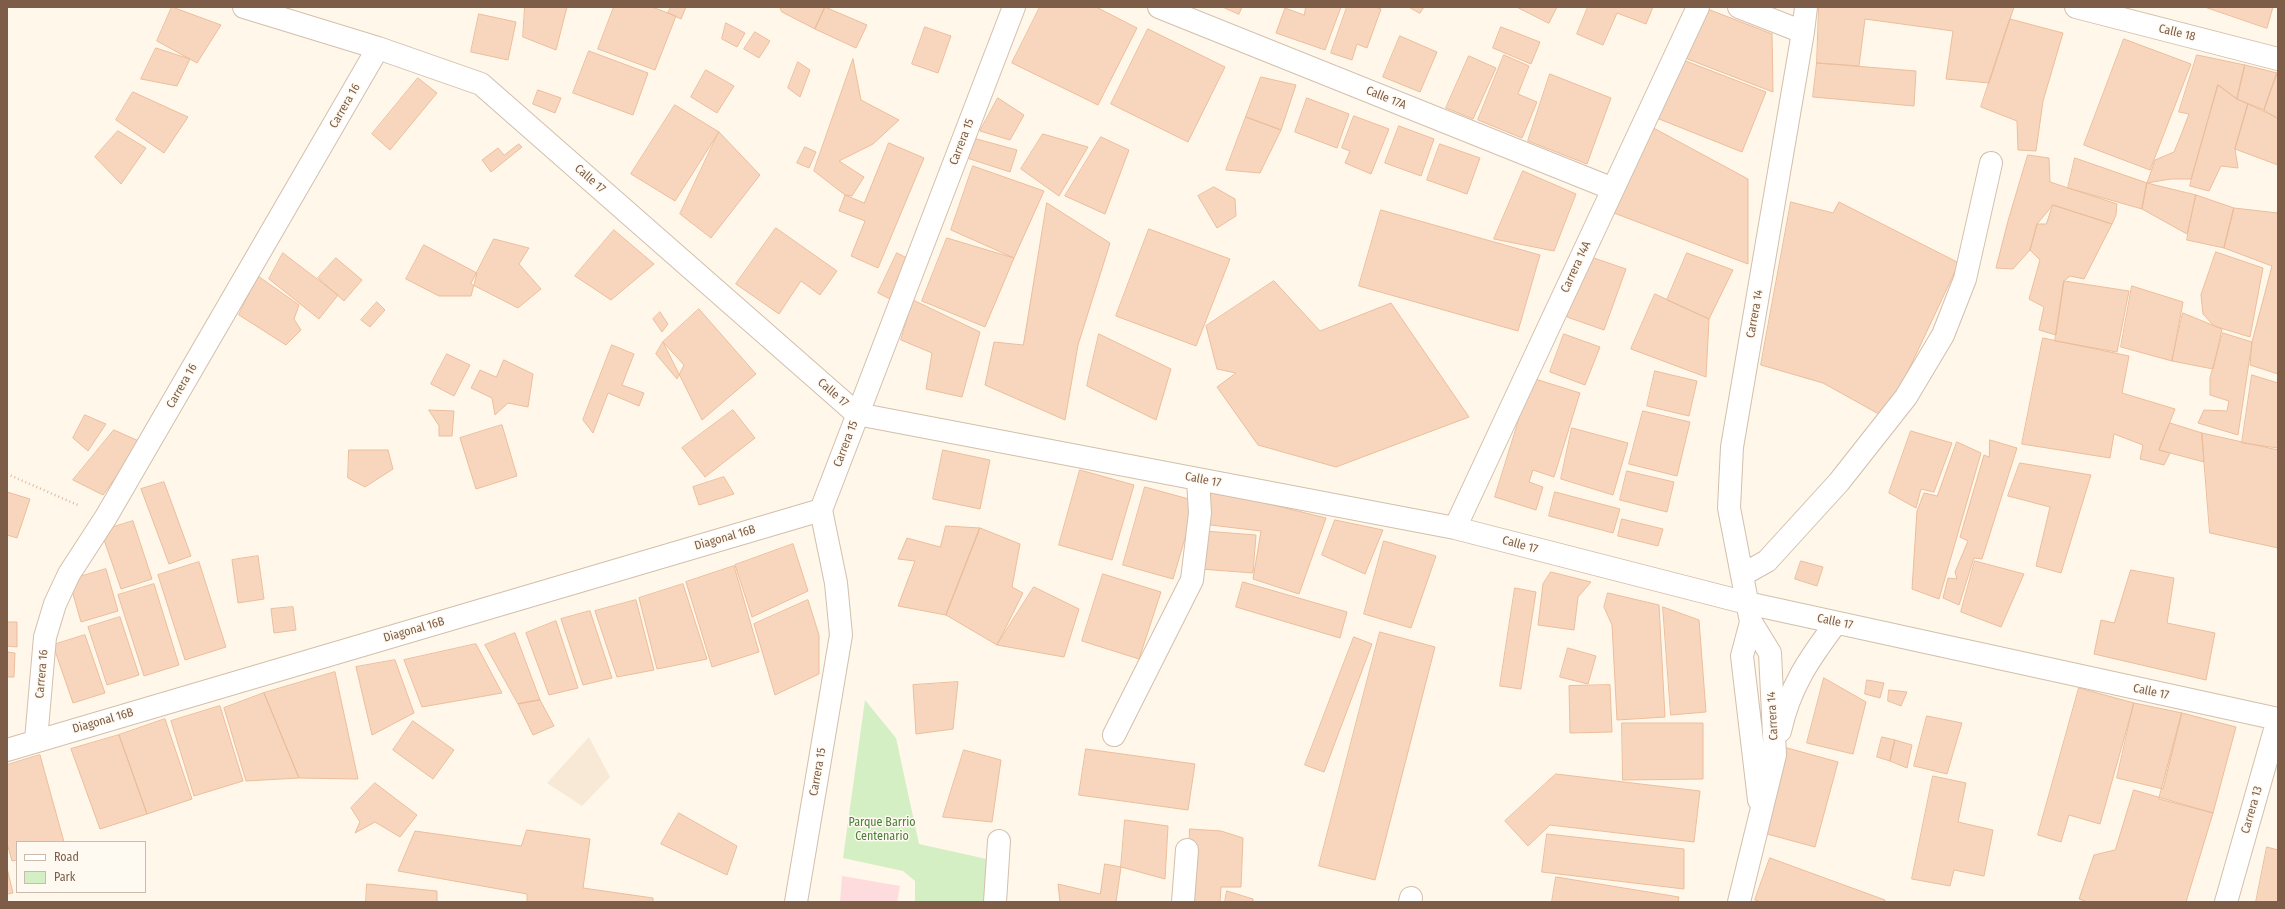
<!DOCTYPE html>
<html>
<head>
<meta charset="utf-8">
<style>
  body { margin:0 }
  #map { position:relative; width:2285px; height:909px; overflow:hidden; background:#fff7e9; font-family:"Fira Sans Condensed",sans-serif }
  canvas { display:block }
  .frame { position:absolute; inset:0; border:8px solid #7d5d48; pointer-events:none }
  .legend { position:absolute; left:16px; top:841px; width:130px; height:52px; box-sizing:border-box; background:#fffaf1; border:1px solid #cbbbad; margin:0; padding:5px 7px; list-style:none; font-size:12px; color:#7d5d48 }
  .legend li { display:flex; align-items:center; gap:8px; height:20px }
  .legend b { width:20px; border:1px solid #cbbbad }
</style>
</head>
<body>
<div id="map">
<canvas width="2285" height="909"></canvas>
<div class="frame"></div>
<ul class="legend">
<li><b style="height:5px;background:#fff"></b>Road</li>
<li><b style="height:11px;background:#d4efc4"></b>Park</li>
</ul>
</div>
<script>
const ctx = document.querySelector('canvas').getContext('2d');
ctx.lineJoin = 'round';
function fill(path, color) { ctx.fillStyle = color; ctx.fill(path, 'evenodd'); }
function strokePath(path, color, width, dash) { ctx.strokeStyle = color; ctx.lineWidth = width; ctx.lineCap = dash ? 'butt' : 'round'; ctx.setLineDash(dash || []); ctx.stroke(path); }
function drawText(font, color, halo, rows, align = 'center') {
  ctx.font = font + ' "Fira Sans Condensed",sans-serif'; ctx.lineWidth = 3; ctx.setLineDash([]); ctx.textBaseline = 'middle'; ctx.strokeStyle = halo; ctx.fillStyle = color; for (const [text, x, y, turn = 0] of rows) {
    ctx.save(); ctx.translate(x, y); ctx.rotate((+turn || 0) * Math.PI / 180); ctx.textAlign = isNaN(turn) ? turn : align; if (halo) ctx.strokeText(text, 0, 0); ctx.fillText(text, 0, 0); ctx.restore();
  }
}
fill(new Path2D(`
  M589 737 610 777 582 806 547 783Z`), '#f7e9d6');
fill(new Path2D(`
  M842 876 900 886 897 902H840Z`), '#fedbdd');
fill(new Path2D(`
  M865 700 896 738 919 844 991 860 988 902H915V881L903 871 843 858Z`), '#d4efc4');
const building = new Path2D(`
  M172 7 221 25 197 63 157 41Z
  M525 7H567L556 50 523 37Z
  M614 7H652L676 16 655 70 598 49Z
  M671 7H686L681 19 668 13Z
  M780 7H825L815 29 782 12Z
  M825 7 867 25 856 48 815 29Z
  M1040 7H1096L1137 28 1098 105 1012 63Z
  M1223 7H1242L1239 14Z
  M1306 7H1341L1325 50 1276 33 1285 8 1304 15Z
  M1347 7H1375L1381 9 1367 48 1357 44 1352 60 1331 53Z
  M1409 7H1424L1420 13Z
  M1517 7H1557L1549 23Z
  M1588 7H1653L1646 24 1617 13 1603 45 1577 34Z
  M1819 7H2014L1989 83 1946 79 1953 31 1865 19 1859 66 1817 63Z
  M2205 7H2273L2267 28Z
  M1705 8 1772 34 1773 92 1685 58Z
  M479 14 516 22 508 60 471 52Z
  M2010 19 2063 33 2043 101 2036 151 2018 150 2017 121 1981 107Z
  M726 23 745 33 737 47 722 39Z
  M925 27 951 36 938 73 912 64Z
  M1501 27 1540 42 1531 64 1493 48Z
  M1148 29 1225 67 1188 142 1111 104Z
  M755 32 770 41 759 58 744 49Z
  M1400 36 1437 52 1420 92 1383 77Z
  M2124 39 2191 64 2150 170 2084 145Z
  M156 48 190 59 177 86 141 79Z
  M589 51 648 73 633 115 573 93Z
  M1504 55 1529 66 1518 94 1537 102 1522 138 1478 120Z
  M2197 55 2245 65 2237 99 2218 85 2191 179H2171L2147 183 2155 160 2174 152 2181 135 2189 114 2179 112Z
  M1469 56 1496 68 1473 119 1446 108Z
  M1678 58 1766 92 1742 152 1654 117Z
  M853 59 861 100 899 120 873 144 839 161 864 177 852 196 845 195 814 171Z
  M798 62 810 70 800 97 788 88Z
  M1817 63 1916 71 1914 106 1813 97Z
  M2245 65 2277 73 2264 110 2237 99Z
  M706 70 734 86 717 113 691 97Z
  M2277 73H2278V119L2264 110Z
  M1550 74 1611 98 1587 164 1528 141Z
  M1261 77 1296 85 1281 130 1246 117Z
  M418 78 437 93 390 150 372 134Z
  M2218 85 2237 99 2248 104 2235 149 2238 168 2221 166 2209 191 2190 186Z
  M538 90 561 98 555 113 533 104Z
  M133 92 188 117 164 153 116 120Z
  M998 98 1024 115 1010 140 980 131Z
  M1307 98 1349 114 1337 148 1295 132Z
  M2248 104 2278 118V165L2235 149Z
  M675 105 719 132 675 201 631 174Z
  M1354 116 1389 129 1371 174 1345 163 1350 151 1342 148Z
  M1246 117 1281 130 1260 173 1226 170Z
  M1648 125 1748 179V264L1614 213Z
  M1399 126 1434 139 1421 176 1385 163Z
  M118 131 146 148 121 184 95 157Z
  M719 132 760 175 711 238 680 214Z
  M1043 134 1088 147 1059 196 1021 169Z
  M1101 137 1129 150 1105 214 1065 196Z
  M973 138 1017 150 1010 172 967 158Z
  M889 143 924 158 878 268 851 256 865 221 839 211 845 195 864 203Z
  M519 144 522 147 491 172 482 160 498 148 504 155Z
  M1440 144 1480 158 1467 194 1427 180Z
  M805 147 816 152 809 168 797 163Z
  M2028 155 2049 158 2050 182 2117 204 2116 215 2112 224 2053 205 2037 224 2030 250 2013 269 1996 268 2008 221Z
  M2075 158 2147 183 2142 209 2068 188Z
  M973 166 1044 191 1014 258 951 230Z
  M1523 171 1576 194 1554 251 1494 239Z
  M2147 183 2196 195 2187 234 2142 209Z
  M1214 187 1235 199 1236 216 1217 228 1198 196Z
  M2196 195 2234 208 2224 248 2187 240Z
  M1791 202 1833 213 1839 202 1959 263 1886 418 1823 383 1761 365Z
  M1047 203 1110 243 1078 345 1065 420 985 385 994 342 1023 345Z
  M2053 205 2112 224 2084 279 2070 276 2064 281 2056 335 2039 330 2044 307 2029 299 2040 260 2030 250 2037 224H2046Z
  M2234 208 2278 213V374L2250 365 2252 342 2272 266 2224 248Z
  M1381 210 1540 255 1518 331 1359 286Z
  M776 228 837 271 820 295 801 281 779 314 736 284Z
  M1149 229 1230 259 1196 346 1116 316Z
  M614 230 654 264 611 300 575 276Z
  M947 238 1014 258 985 327 922 301Z
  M494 239 529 248 519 264 541 289 518 308 471 284Z
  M424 245 477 273 471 296H439L406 279Z
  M2216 252 2263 268 2250 337 2214 326 2203 314 2201 295Z
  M283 253 338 295 319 319 269 279Z
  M897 253 913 261 894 301 878 293Z
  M1687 253 1733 270 1709 319 1667 300Z
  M1588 256 1626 269 1604 330 1567 317Z
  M336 258 362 280 344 301 318 278Z
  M258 276 299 305 294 319 301 330 286 345 239 315Z
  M1274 281 1320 331 1391 303 1469 417 1336 467 1258 445 1217 387 1236 373 1217 369 1206 326Z
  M2064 281 2129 291 2117 352 2055 341Z
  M2132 286 2183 302 2172 361 2121 347Z
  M1655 294 1709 319 1706 377 1631 349Z
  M913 300 980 332 962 397 926 389 932 353 901 340Z
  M377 302 385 310 370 327 361 320Z
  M699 309 756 374 702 420 663 342Z
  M660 312 668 324 662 332 653 319Z
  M2183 313 2222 329 2213 369 2172 361Z
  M2223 333 2252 342 2238 435 2198 423 2204 410 2227 411 2229 401 2210 395V378Z
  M1099 334 1171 369 1156 420 1087 386Z
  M1564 334 1600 347 1585 385 1550 372Z
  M2043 338 2129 356 2122 393 2175 409 2159 450 2170 453 2164 465 2140 459 2143 445 2114 434 2110 458 2022 444Z
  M663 342 684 365 677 379 656 354Z
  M612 345 634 354 622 385 644 393 639 406 608 393 593 433 583 420Z
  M447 354 470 365 454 396 431 384Z
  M504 360 533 374 528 407 508 403 495 415 492 398 471 388 480 370 496 377Z
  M1655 371 1697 381 1689 416 1647 406Z
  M2252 375 2278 383V448L2242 443Z
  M1532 378 1580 393 1554 477 1533 470 1529 482 1543 487 1536 510 1495 497Z
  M429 410 454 411 452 436H439V426Z
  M733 410 755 438 705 477 682 448Z
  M1643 411 1690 422 1677 476 1629 464Z
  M85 415 106 424 88 451 73 438Z
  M2170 423 2202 433 2204 462 2159 450Z
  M502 425 517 476 476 489 460 438Z
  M1572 428 1628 443 1613 495 1561 479Z
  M114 430 141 442 103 495 73 480Z
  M1911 431 1952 443 1934 492 1921 489 1916 508 1889 493Z
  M2202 433 2278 450V548L2210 533Z
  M1990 440 2017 448 1982 559 1974 558 1959 605 1943 598 1948 578 1957 579 1955 572 1968 541 1960 537 1984 455 1989 457Z
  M1957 442 1981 453 1939 599 1912 589 1917 511 1924 493 1937 496Z
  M349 450H388L393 469 365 487 348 478Z
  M943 450 990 460 980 509 933 499Z
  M2020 463 2091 475 2061 573 2036 566 2050 507 2008 496Z
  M1080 470 1134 485 1112 560 1059 545Z
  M1627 471 1674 482 1667 512 1620 500Z
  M724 477 734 494 699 505 693 487Z
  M164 482 191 556 169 564 141 489Z
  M1145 487 1196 501 1173 579 1123 565Z
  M1212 490 1326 518 1299 594 1253 579 1261 531 1202 524Z
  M7 492 30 499 17 538 7 535Z
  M1555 492 1620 509 1613 533 1549 516Z
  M1622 519 1663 529 1658 546 1618 536Z
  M1335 520 1383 530 1365 574 1322 555Z
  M133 521 152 579 121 589 101 531Z
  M946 526 980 528 946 615 898 606 915 561 898 559 907 538 940 547Z
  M980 528 1020 544 1012 587 1023 593 997 645 946 615Z
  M1204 531 1256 535 1253 573 1201 569Z
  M1384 541 1436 556 1411 628 1364 614Z
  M793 544 808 591 752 617 735 565Z
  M258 556 264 599 238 603 232 560Z
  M1801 561 1823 567 1817 586 1795 579Z
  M1975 561 2024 574 2001 627 1961 612Z
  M199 562 226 647 185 660 158 575Z
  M734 566 759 652 712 667 686 582Z
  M106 569 118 611 81 622 69 580Z
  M2131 570 2174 578 2167 623 2215 633 2206 680 2094 654 2101 620 2114 623Z
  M1551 572 1591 582 1578 597 1574 630 1538 625 1543 584Z
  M1103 574 1161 592 1139 659 1082 641Z
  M1243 582 1347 612 1340 638 1236 607Z
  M154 584 179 665 144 676 118 595Z
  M683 584 707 659 657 669 639 598Z
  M1034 587 1079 609 1064 657 997 645Z
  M1515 588 1536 592 1521 689 1500 686Z
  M1608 593 1659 605 1665 717 1617 720 1612 625 1604 607Z
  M636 600 654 670 617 677 595 611Z
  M808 600 819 635V674L775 695 754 624Z
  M293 607 296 630 274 633 271 609Z
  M1663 607 1699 620 1706 712 1671 715Z
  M590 611 612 678 583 685 561 619Z
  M120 617 139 675 107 685 88 627Z
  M556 621 578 688 549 695 526 633Z
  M7 622H17V647L7 646Z
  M1380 632 1435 647 1375 880 1319 866Z
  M515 633 540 700 518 704 485 645Z
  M85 635 105 693 73 703 53 645Z
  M1354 637 1372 644 1324 772 1305 765Z
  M476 644 502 693 422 707 404 660Z
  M1568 648 1596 656 1588 684 1560 677Z
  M7 652 15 653 14 677H7Z
  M395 660 414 713 372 735 356 667Z
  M335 672 358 779 299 778 264 693Z
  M1824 678 1866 702 1853 754 1807 743Z
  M1867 680 1884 683 1880 698 1865 694Z
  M958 682 953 729 916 734 913 685Z
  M1610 685 1612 732 1570 733 1569 686Z
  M2079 688 2134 703 2100 824 2069 815 2061 842 2038 835Z
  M1889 690 1907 692 1901 706 1888 701Z
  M264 693 299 778 246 781 224 708Z
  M540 700 554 726 533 735 518 704Z
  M2134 703 2182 713 2163 789 2117 778Z
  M220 706 243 781 194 796 171 721Z
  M2182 713 2236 727 2213 813 2159 799Z
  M1927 716 1962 723 1947 774 1914 766Z
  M165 719 192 799 147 814 119 735Z
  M413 721 454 750 433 779 393 750Z
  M1622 723H1703V779L1623 780Z
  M119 735 147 814 100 829 71 749Z
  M1882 737 1895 740 1890 761 1877 757Z
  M1895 740 1912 745 1907 768 1890 761Z
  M1780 746 1838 762 1815 847 1756 831Z
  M1086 749 1195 764 1188 810 1079 795Z
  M964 750 1001 760 992 822 943 817Z
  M40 755 64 842H17V860L12 861 7 843V765Z
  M1556 774 1700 791 1694 842 1550 825 1528 846 1505 821Z
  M1933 776 1966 783 1958 822 1993 830 1984 876 1954 870 1950 886 1912 879Z
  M375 783 417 815 400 837 375 822 355 833 360 822 351 808Z
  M2134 790 2213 813 2186 902H2088L2079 899 2094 855 2115 850Z
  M679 813 737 846 727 875 661 844Z
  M1125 820 1168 826 1165 879 1121 867Z
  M1190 829 1221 831 1243 838 1241 887H1221L1220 902H1187Z
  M527 830 590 839 583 888 653 898V902H527V894L398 871 415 831 521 846Z
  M1547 834 1684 849V889L1542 872Z
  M2267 847 2278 850V902H2256Z
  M1770 858 1885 900V902H1761L1755 900Z
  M1105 864 1121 867 1116 902H1060L1058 884 1100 894Z
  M7 868 13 893 7 894Z
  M1556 877 1679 897 1678 902H1552Z
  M367 884 437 891V902H366Z
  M1227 891 1253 899V902H1225Z`);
fill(building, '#f8d6bd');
strokePath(building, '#ecbd9b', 1);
const minor = new Path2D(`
  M244 7 378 48 481 84 857 414 1455 528 1747 603 2278 719
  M1159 7 1613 189
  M1739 7 1803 32
  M2076 7 2278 59
  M1455 528 1698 7
  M1742 575 1767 561 1839 482 1906 397 1943 335 1965 279 1991 163
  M1751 622 1742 656 1759 800
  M1780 731C1790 686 1809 659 1836 623
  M1114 735 1192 580 1200 513 1198 479
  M36 740 45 637 55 604 69 574 106 517 378 48
  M7 750 821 510
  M796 902 841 635 836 583 821 510 1014 7
  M995 902 999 841
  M1183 902 1187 850
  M1410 902 1411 898
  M1739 902 1775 755 1770 653 1751 622 1729 508 1732 447 1803 32 1806 7
  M2226 902 2278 719`);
strokePath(minor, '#d3bfac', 24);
strokePath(new Path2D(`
  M7 474 80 506`), '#deba9f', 2.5, [1, 3]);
strokePath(minor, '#fff', 22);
drawText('12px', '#7d5d48', '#fffaf1', [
  ["Calle 18",2177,33,14],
  ["Calle 17A",1386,98,22],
  ["Carrera 16",345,106,-60],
  ["Carrera 15",962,142,-69],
  ["Calle 17",590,179,41],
  ["Carrera 14A",1576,267,-65],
  ["Carrera 14",1755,314,-80],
  ["Carrera 16",182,386,-60],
  ["Calle 17",833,393,41],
  ["Carrera 15",846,444,-69],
  ["Calle 17",1203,480,11],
  ["Diagonal 16B",725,538,-16],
  ["Calle 17",1520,545,15],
  ["Calle 17",1835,622,12],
  ["Diagonal 16B",414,630,-16],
  ["Carrera 16",42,674,-85],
  ["Calle 17",2151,692,12],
  ["Carrera 14",1773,716,-93],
  ["Diagonal 16B",103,721,-16],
  ["Carrera 15",818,772,-80],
  ["Carrera 13",2252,810,-74]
]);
drawText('12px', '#4c7e3c', '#fffaf1', [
  ["Parque Barrio",882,823],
  ["Centenario",882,837]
]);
</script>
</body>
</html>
